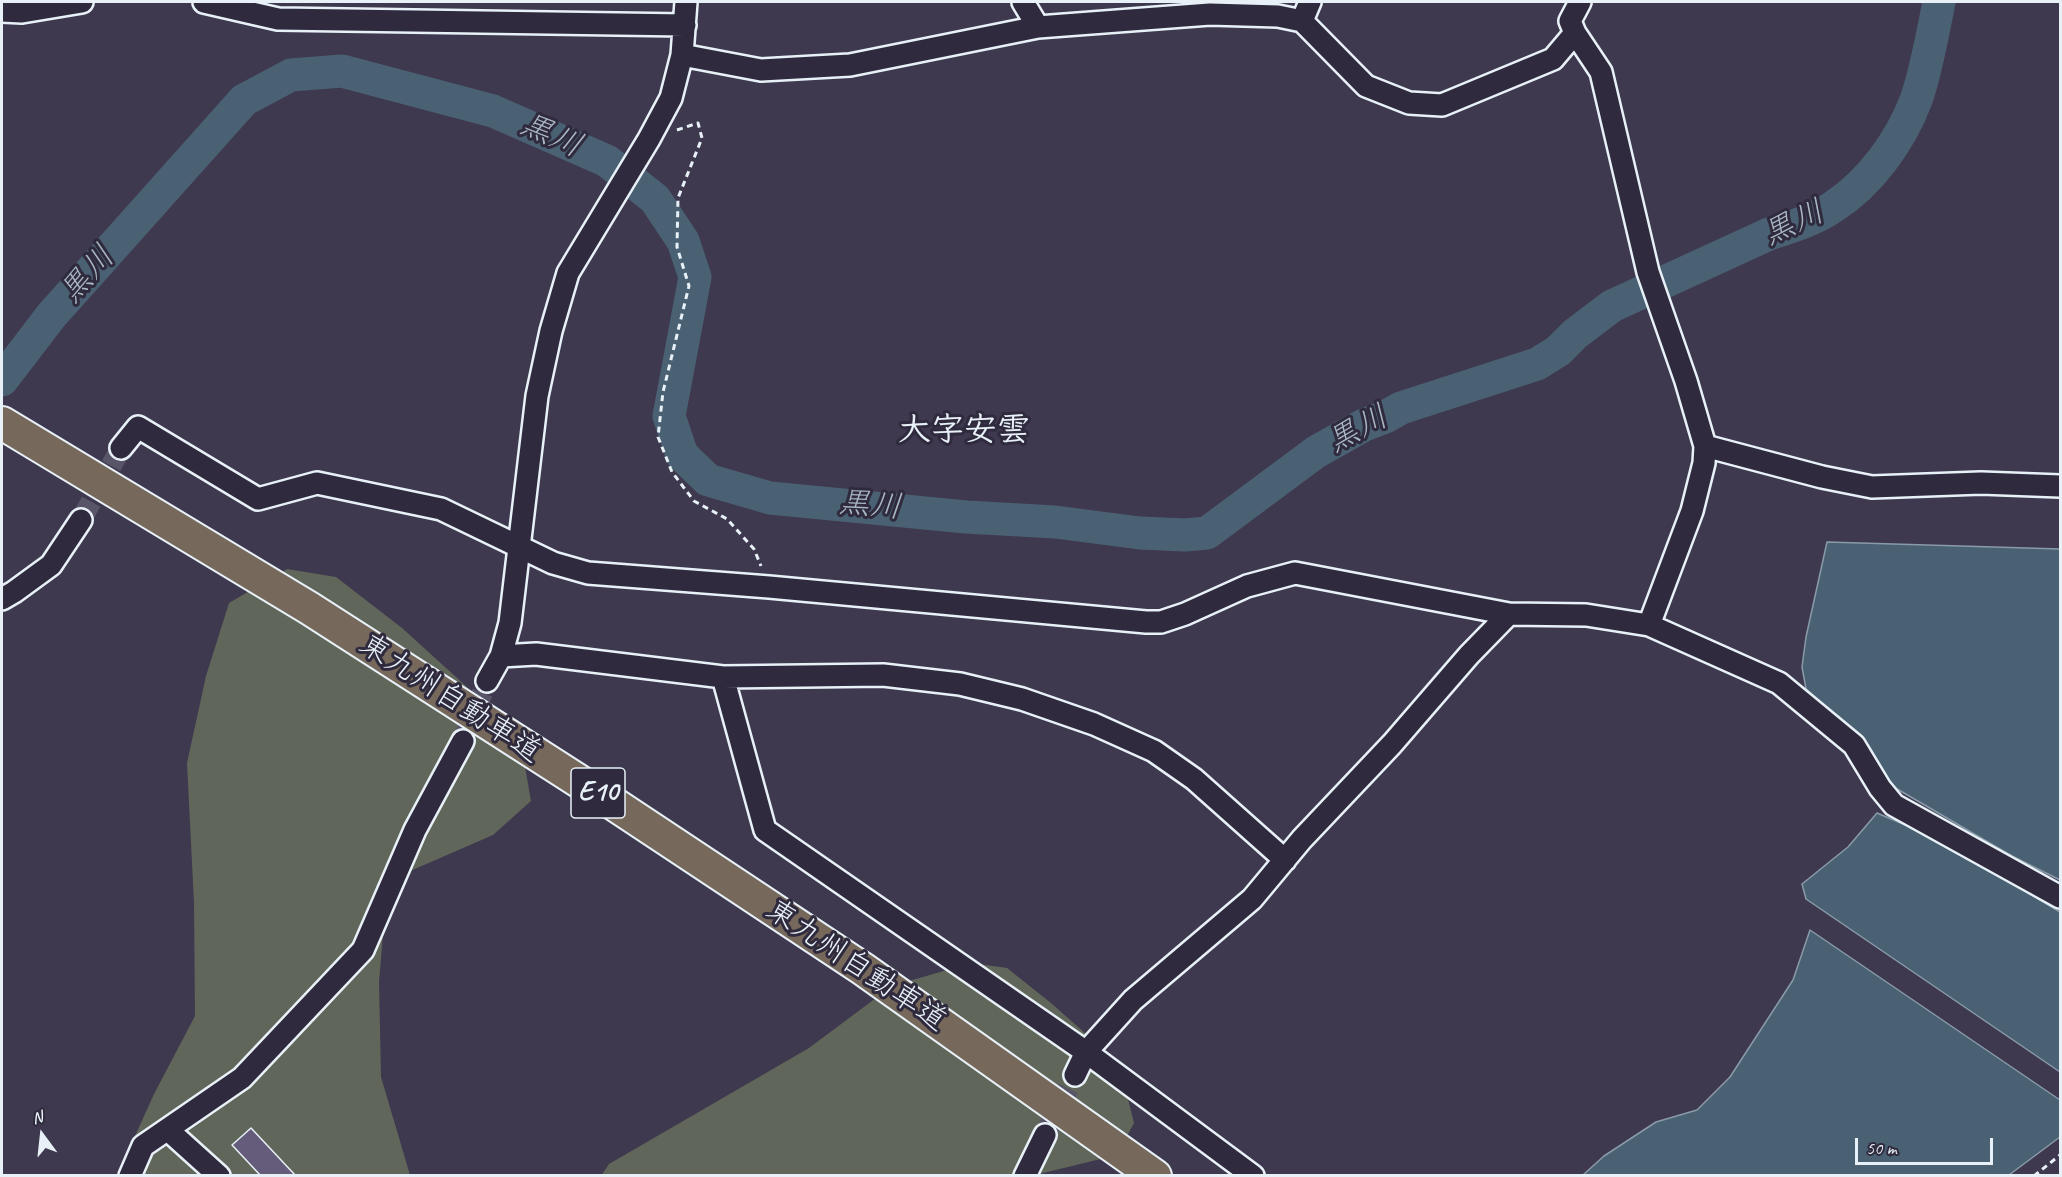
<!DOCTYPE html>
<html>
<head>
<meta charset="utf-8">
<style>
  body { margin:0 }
  #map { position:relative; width:2062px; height:1177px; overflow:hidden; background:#3f394f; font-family:Caveat,sans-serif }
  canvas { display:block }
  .frame { position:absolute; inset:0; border:3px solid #e8f1f8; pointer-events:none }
  .north { position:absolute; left:12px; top:1105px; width:60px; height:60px; -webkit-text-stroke:4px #2f2a3d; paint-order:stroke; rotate:345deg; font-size:16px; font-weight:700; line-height:24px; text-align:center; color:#e8f1f8 }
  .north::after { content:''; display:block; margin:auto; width:21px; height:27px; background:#e8f1f8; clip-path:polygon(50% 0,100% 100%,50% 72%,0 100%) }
  .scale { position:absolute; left:1855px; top:1138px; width:138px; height:27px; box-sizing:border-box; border:3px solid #e8f1f8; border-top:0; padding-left:8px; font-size:18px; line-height:21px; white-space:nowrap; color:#e8f1f8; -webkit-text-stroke:4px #2f2a3d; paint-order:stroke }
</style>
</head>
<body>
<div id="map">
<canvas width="2062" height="1177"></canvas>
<div class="frame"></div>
<div class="north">N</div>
<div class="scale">50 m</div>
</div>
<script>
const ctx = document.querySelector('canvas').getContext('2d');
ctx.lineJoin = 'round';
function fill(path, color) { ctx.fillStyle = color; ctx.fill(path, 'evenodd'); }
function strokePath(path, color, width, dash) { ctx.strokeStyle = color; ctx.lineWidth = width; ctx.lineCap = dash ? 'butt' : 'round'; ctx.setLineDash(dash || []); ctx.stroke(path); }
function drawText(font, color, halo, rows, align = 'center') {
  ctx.font = font + ' Caveat,"Klee One",sans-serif'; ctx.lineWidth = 6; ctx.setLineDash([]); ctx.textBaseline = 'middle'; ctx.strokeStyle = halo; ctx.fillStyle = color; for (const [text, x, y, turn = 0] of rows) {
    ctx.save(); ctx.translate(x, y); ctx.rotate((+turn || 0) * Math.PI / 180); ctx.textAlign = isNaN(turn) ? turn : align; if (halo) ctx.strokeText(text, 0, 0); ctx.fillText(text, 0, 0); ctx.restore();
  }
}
fill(new Path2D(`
  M287 569 336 577 402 628 489 707 524 761 531 801 493 835 401 875 385 911 379 982 381 1077 410 1175 117 1176 154 1094 195 1016 194 903 187 763 206 676 229 603Z
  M971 963 1007 968 1051 1003 1119 1063 1134 1123 1117 1155 1035 1175 601 1176 609 1164 809 1048 892 986Z`), '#606659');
const water = new Path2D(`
  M1827 542 2060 549V880L2012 856 1892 786 1864 743 1806 689 1802 667 1806 637Z
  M1877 813 1938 839 2060 912V1072L1806 899 1802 884 1848 847Z
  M1810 930 2060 1100V1137L2009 1175H1583L1604 1156 1656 1122 1697 1110 1730 1077 1793 980Z`);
fill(water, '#4a6174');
strokePath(water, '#899ba9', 1.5);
strokePath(new Path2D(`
  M2 380 51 316 244 100 291 75 342 71 493 111 607 161 655 199 683 241 695 277 669 416 682 455 708 480 770 498 966 517 1055 522 1140 533 1185 535 1207 533 1316 452 1364 425 1385 417 1401 408 1537 364 1558 351 1575 334 1612 306 1769 234C1791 227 1814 220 1833 207 1870 183 1900 142 1916 100 1926 72 1933 32 1939 2`), '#4a6174', 33);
const building = new Path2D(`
  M251 1128 296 1176H261L232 1145Z`);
fill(building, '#645c7a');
strokePath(building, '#e8f1f8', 1.5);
strokePath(new Path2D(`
  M81 520 121 448
  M463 741 487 681
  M1045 1135 1075 1075`), '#585568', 21, [21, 10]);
const minor = new Path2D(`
  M204 2 278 19 685 25
  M1023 2 1038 27
  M1580 2 1570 21 1575 33 1601 72 1648 272 1686 381 1705 446 1704 463 1692 511 1649 625
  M2 11 22 12 82 2
  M1302 21 1310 2
  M682 55 761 70 850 65 1038 27 1210 14 1278 16 1302 21 1366 86 1409 103 1442 105 1553 59 1575 33
  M1705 446 1822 477 1872 487 1981 483 2060 486
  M121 448 138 427 258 499 317 483 441 509 553 563 588 573 769 587 1146 622H1161L1185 614 1247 586 1295 573 1509 614 1586 615 1649 625 1779 683 1854 745 1880 788 1894 805 2060 897
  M2 599 14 592 51 565 81 520
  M501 656 536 654 723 677 883 675 960 684 1022 699 1094 724 1154 751 1194 779 1285 860
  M723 677 765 830 1086 1052 1253 1176
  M487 681 501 656 510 623 537 396 551 331 568 273 649 139 671 98 682 55 686 2
  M1075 1075 1086 1052 1133 1000 1252 899 1302 839 1392 744 1469 655 1509 614
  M168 1130 219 1176
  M130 1176 143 1146 242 1078 363 950 415 830 463 741
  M1025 1176 1045 1135`);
const highway = new Path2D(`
  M2 423 309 608 602 796 863 969 1155 1176`);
strokePath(minor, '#e8f1f8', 26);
strokePath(highway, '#e8f1f8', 36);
strokePath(new Path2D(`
  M677 130 698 123 702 138 678 198 677 247 689 286 663 392 658 437 672 472 694 501 727 519 754 549 761 566
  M2034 1176 2060 1155`), '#e8f1f8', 3, [6, 4.5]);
strokePath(minor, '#2f2a3d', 21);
strokePath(highway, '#76695c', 32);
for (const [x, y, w] of [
  [598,793,54]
]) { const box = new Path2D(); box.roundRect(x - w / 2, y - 25, w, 50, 4.5); ctx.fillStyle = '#2f2a3d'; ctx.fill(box); strokePath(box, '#e8f1f8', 1.5); }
drawText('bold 28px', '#e8f1f8', null, [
  ["E10",598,793]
]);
drawText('30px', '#e8f1f8', '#2f2a3d', [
  ["東九州自動車道",450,699,33],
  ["東九州自動車道",856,966,34]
]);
drawText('italic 32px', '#a9b7c3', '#2f2a3d', [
  ["黒川",551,136,24],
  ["黒川",1794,224,-25],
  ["黒川",88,275,-48],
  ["黒川",1358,430,-28],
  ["黒川",870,506,5]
]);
drawText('bold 33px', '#e8f1f8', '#2f2a3d', [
  ["大字安雲",964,431]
]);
</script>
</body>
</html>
